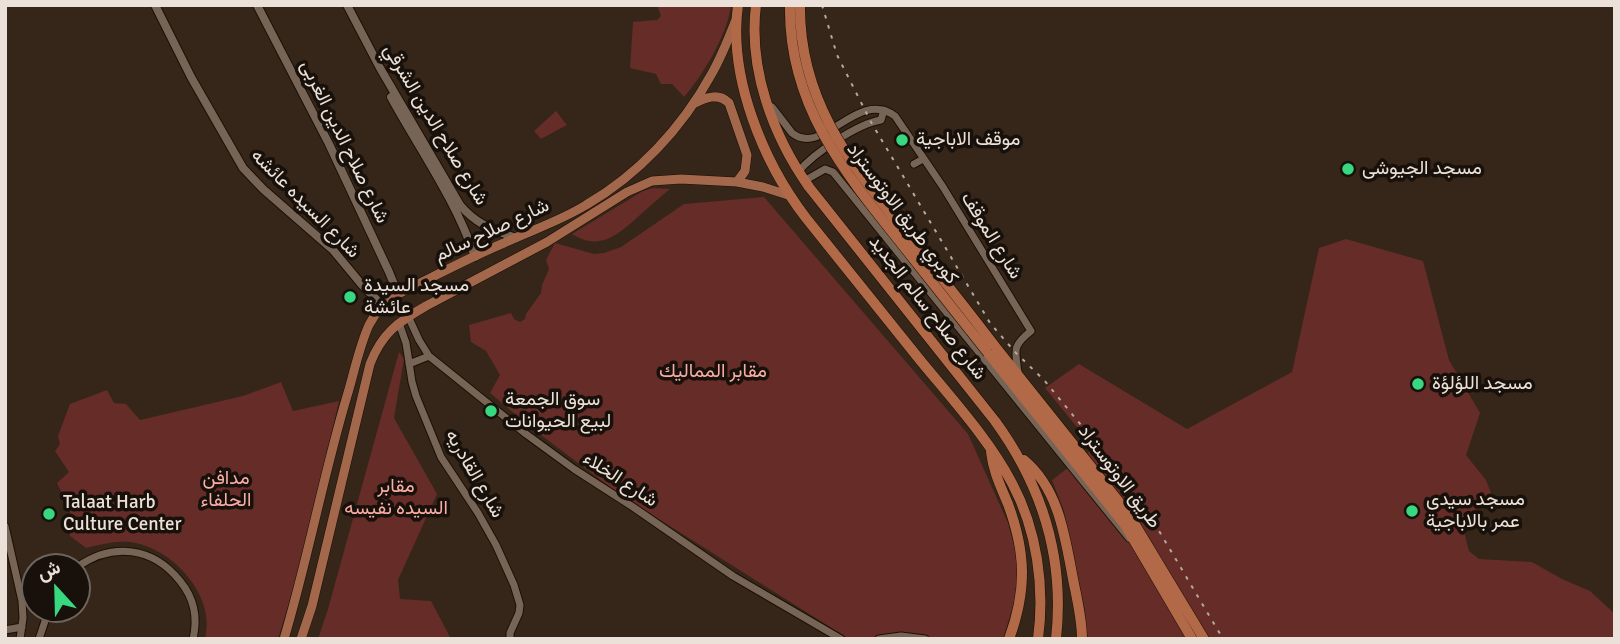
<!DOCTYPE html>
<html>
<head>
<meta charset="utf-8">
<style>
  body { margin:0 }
  #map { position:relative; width:1620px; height:644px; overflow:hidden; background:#352619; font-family:Signika,Vazirmatn,sans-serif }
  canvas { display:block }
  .frame { position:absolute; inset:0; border:7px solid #ebe1d8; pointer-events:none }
  .north { position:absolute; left:21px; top:553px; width:70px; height:70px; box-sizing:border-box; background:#18110b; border:2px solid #6c645d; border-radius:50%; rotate:338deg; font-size:19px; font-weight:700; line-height:28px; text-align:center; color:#ebe1d8 }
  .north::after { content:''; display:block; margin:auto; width:24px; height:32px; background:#37d880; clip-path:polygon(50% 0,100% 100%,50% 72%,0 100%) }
</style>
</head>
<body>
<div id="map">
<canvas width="1620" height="644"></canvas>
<div class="frame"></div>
<div class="north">ش</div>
</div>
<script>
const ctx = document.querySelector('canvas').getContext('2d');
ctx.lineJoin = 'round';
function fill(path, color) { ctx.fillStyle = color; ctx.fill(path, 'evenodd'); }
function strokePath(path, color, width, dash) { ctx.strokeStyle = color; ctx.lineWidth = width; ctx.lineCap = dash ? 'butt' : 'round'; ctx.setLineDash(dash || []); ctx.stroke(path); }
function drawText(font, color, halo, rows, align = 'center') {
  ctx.font = font + ' Signika,Vazirmatn,sans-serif'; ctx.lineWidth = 7; ctx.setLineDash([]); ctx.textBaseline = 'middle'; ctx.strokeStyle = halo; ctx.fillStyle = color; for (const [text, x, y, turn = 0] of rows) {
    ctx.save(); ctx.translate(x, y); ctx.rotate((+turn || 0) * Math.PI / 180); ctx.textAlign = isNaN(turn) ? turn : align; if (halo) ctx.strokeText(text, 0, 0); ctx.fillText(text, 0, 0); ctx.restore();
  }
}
fill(new Path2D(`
  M657 5H731C728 34 703 75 684 97L672 84H661L656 74 630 68 633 22 657 20 661 16Z
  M556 111 567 125 541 139 534 131Z
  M653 188 670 189C660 197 650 206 640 215 619 234 600 252 572 234L643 191Z
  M764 197 968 434 1008 523 1016 553 1018 568 1017 592 1003 639H849L622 496 529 426 490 393 500 375 486 351 471 342 469 325 511 313 514 319 520 322 525 319 526 314 541 293 542 285 549 269 546 260 555 243 594 254 604 253 621 247 684 204Z
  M1346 239 1423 261 1449 360 1480 413 1466 455 1486 480 1491 493 1462 523 1469 551 1479 559 1532 562 1562 579 1590 591 1615 614V639H1087L1085 610 1064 511 1052 480 1094 448 1045 388 1079 364 1187 429 1292 372 1319 248Z
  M399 352 404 359 394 418 437 494 398 580 400 599 431 601 451 639H318L328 609Z
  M281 382 293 411 339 401 299 570 278 639H205C217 596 171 546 129 542 114 541 100 545 86 548L70 536V509L57 483 69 472 55 451 60 444 58 436 70 404 107 390 114 403 126 404 140 420 243 396Z`), '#652c28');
const tertiary = new Path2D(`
  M772 107 792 133C823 158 857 88 895 116L943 187 1031 331C1012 346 1015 350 1018 372
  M914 164 923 159
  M798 172C814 153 857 124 881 120L884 110
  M804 181 825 169 833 172 1129 538
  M408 316 419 340 429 356 526 434 574 469 633 507 733 576 841 639
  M399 323 406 343 412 382 416 396 441 457 478 513 496 545 514 585 520 605 519 613 510 633V639
  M409 364 429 356
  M5 526 22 601 23 618 20 639
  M77 567C113 542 153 547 180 581 194 598 198 618 193 639
  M5 630 22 627
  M39 639 49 609
  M879 639 901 636 925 639`);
const secondary = new Path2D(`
  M155 5 191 77 243 168 263 189 333 250 362 285 383 306
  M257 5 329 144 389 272 398 294
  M347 5 380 68 460 205C477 225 492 229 516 238
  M391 97C420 150 456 200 475 257`);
const primary = new Path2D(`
  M693 104C705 98 718 92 729 103L747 155 745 171 737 182
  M284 639C308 559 323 476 347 396 354 373 359 347 369 325 375 313 386 301 398 294 433 277 468 258 504 243 532 230 560 221 586 205 638 175 682 128 711 75 721 58 728 40 735 22
  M301 639 312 606 370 364C382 333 398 322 426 306L547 242 627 192 652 181 681 179 737 182 763 187 791 196`);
const trunk = new Path2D(`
  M738 5C728 77 763 162 806 218 844 265 882 312 920 360 952 399 988 438 1012 483 1037 530 1045 587 1038 639
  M756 5C748 69 773 136 809 187L995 421C1043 487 1065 558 1056 639
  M994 345 1128 513 1204 639
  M988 353 1125 525 1192 639
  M991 452C993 471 1001 487 1008 504 1026 553 1027 590 1009 639
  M1024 460C1059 489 1065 537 1073 579 1077 599 1082 619 1082 639`);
strokePath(tertiary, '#1c0f04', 9);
strokePath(secondary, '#1c0f04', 10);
strokePath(primary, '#1c0f04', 10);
strokePath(trunk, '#1c0f04', 11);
strokePath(tertiary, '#766556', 7);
strokePath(secondary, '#766556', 8);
strokePath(primary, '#a3684b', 9);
strokePath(trunk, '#b26947', 10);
strokePath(new Path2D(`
  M822 5 837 55 871 122 990 323 1016 353 1044 380 1136 492 1223 639`), '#b5a99f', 2, [3.5, 7]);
const trunkBridge = new Path2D(`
  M790 5C788 103 843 171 901 243 930 280 959 316 988 353
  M800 5C799 102 852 165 908 236 937 272 966 308 994 345`);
strokePath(trunkBridge, '#1c0f04', 11, []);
strokePath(trunkBridge, '#b26947', 10);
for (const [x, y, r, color] of [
  [902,140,7,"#37d880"],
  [1348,169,7,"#37d880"],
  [350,297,7,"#37d880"],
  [1418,384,7,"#37d880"],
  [491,411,7,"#37d880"],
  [1412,511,7,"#37d880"],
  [49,514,7,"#37d880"]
]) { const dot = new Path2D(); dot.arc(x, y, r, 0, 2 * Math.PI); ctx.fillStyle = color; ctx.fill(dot); strokePath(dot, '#18110b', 2.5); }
drawText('19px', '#ebe1d8', '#18110b', [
  ["شارع صلاح الدين الشرقي",435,125,59],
  ["شارع صلاح الدين الغربى",344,142,64],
  ["شارع السيده عائشه",305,204,45],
  ["كوبري طريق الاوتوستراد",902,214,53],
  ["شارع صلاح سالم",492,231,-25],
  ["شارع الموقف",991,236,58],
  ["شارع صلاح سالم الجديد",927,308,52],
  ["شارع القادريه",474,474,60],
  ["طريق الاوتوستراد",1119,477,53],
  ["شارع الخلاء",620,480,33]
]);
drawText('19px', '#ebe1d8', '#18110b', [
  ["موقف الاباجية",916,140],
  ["مسجد الجيوشى",1362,169],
  ["مسجد السيدة",364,286],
  ["عائشة",364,308],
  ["مسجد اللؤلؤة",1432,384],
  ["سوق الجمعة",505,400],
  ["لبيع الحيوانات",505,422],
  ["مسجد سيدى",1426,500],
  ["عمر بالاباجية",1426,522],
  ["Talaat Harb",63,503],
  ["Culture Center",63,525]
], 'left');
drawText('19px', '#f9ada5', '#18110b', [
  ["مقابر المماليك",713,372],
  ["مدافن",226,479],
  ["الحلفاء",226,501],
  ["مقابر",396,487],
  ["السيده نفيسه",396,509]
]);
</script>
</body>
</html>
